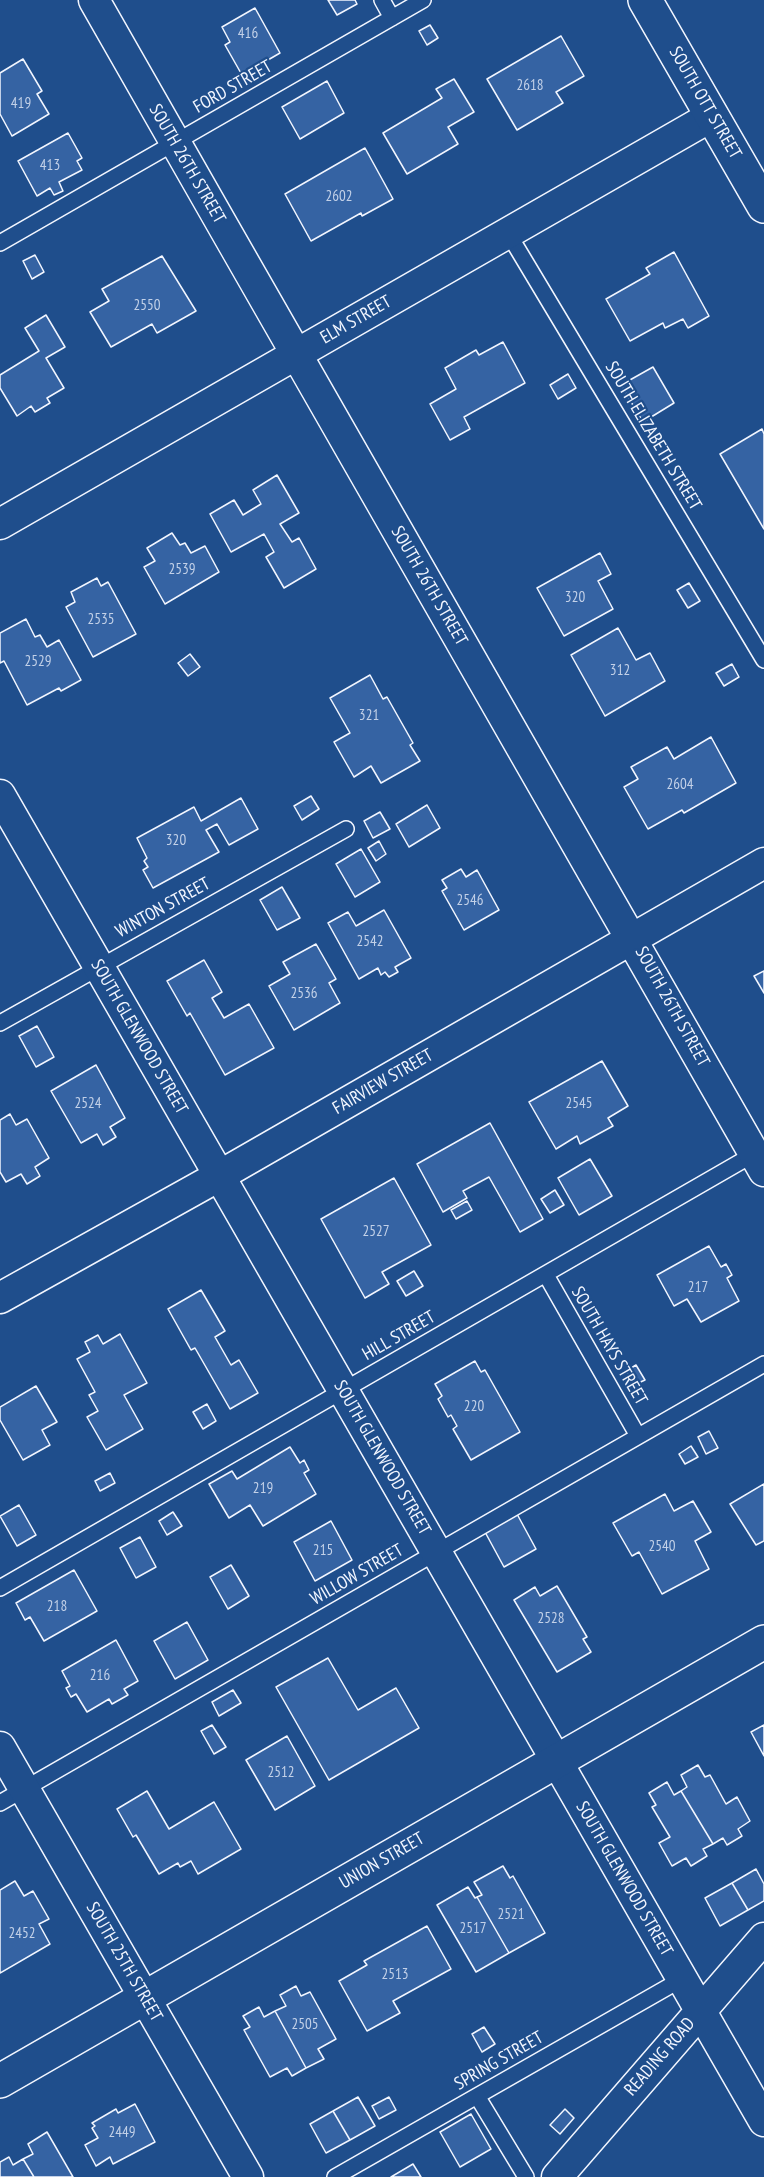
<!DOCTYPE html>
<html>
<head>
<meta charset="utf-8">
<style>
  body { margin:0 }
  canvas { display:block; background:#1f4e8c }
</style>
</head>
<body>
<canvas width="764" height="2177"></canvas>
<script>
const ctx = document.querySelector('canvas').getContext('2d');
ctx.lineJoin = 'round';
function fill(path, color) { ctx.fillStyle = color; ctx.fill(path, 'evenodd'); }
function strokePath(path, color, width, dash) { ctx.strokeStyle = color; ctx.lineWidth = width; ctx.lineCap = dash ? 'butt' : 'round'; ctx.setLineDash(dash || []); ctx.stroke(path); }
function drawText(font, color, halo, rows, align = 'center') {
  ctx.font = font + ' "PT Sans Narrow",sans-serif'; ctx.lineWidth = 4.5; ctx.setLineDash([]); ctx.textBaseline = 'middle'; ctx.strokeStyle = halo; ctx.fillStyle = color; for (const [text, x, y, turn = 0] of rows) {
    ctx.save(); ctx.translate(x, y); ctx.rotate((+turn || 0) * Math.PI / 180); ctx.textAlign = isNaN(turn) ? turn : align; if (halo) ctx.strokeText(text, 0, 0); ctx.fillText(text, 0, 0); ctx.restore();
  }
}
const building = new Path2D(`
  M328 0H355L357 4 337 15Z
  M255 8 280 53 242 75 225 45 230 42 222 27Z
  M430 25 438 38 427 45 419 31Z
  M561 36 584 76 556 92 563 103 517 130 487 79Z
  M23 59 42 91 37 94 49 114 12 136 0 114V73Z
  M454 79 474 112 448 127 458 144 407 174 383 133 442 98 436 89Z
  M327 81 344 113 300 139 282 107Z
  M68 133 82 158 77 161 82 170 59 182 63 191 54 195 50 188 37 196 18 161Z
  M365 148 393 199 362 216 361 213 311 241 285 194Z
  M674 252 709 316 688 328 683 319 665 328 663 323 630 341 606 299 650 274 646 268Z
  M35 255 44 272 32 279 23 261Z
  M162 256 196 311 157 333 152 324 111 347 90 312 109 301 102 289Z
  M46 315 65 347 46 358 64 388 47 398 50 403 35 412 31 406 17 416 0 388V375L39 351 25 328Z
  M503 342 525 383 464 417 470 429 450 440 430 404 456 389 445 368 476 350 479 355Z
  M653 367 674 403 643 422 621 385Z
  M568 374 576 388 558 399 550 385Z
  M762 429 764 434V529L720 454Z
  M277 475 299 513 280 524 292 542 299 538 316 569 284 588 266 557 274 552 264 534 231 552 210 514 234 500 243 515 261 504 253 490Z
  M172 533 180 545 185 543 191 553 205 546 219 572 165 604 144 567 155 561 147 548Z
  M600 553 611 574 598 581 613 609 564 636 537 588Z
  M97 578 101 586 108 582 136 634 93 657 66 607 75 602 71 592Z
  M689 583 700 601 688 608 677 590Z
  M26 619 35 637 40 635 47 647 59 640 81 680 61 691 59 688 27 705 4 661 0 663V633Z
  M618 628 636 660 650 653 665 681 605 716 571 655Z
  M190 654 200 667 188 676 178 663Z
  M732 664 739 677 724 686 716 673Z
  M370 675 383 699 387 697 413 743 410 745 420 761 381 783 371 766 354 777 334 742 350 733 330 698Z
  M711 737 736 783 684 813 682 810 648 829 624 787 638 779 631 767 667 747 674 759Z
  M311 796 319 809 302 820 294 806Z
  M241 798 258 829 229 845 217 824 206 830 219 852 153 888 143 870 148 867 144 861 147 858 137 838 194 807 201 821Z
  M427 805 440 828 409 847 396 824Z
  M380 812 390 829 373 838 364 821Z
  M379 841 386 854 376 861 368 848Z
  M361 849 380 882 355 897 336 864Z
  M461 869 466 877 477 870 499 910 464 930 442 891 447 888 442 880Z
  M282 887 300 918 277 930 260 900Z
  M384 910 411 958 395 967 398 972 389 977 385 972 381 975 378 968 359 979 328 923 348 912 356 926Z
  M316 944 336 979 329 983 340 1003 294 1030 269 986 290 974 283 962Z
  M204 960 222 992 212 998 224 1018 249 1004 274 1048 225 1075 190 1013 187 1016 167 981Z
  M764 971V993L754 976Z
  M37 1026 54 1057 36 1067 19 1036Z
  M602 1061 628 1106 608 1118 613 1126 580 1144 577 1136 556 1149 529 1102Z
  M96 1065 125 1118 110 1127 116 1137 103 1145 97 1134 81 1143 51 1091Z
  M10 1114 16 1125 27 1119 49 1158 35 1167 40 1176 27 1184 21 1174 6 1182 0 1172V1120Z
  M490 1123 543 1219 520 1232 489 1177 463 1191 467 1198 443 1212 417 1164Z
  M590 1159 612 1196 579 1215 558 1178Z
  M394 1178 431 1245 382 1272 389 1284 365 1298 321 1219Z
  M555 1190 564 1205 550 1213 541 1199Z
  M467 1201 472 1210 456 1219 451 1210Z
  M709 1246 721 1267 726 1264 732 1275 727 1278 739 1301 701 1322 687 1299 674 1306 657 1275Z
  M414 1271 423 1286 406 1296 397 1281Z
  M201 1290 225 1331 215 1337 231 1365 239 1360 258 1393 230 1409 195 1348 191 1350 168 1309Z
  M120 1334 147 1383 124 1395 143 1429 106 1450 87 1417 98 1411 89 1395 95 1392 77 1359 90 1352 85 1342 98 1335 103 1344Z
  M475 1361 481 1372 485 1370 520 1432 471 1460 453 1429 457 1426 451 1415 448 1417 438 1399 442 1396 435 1384Z
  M636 1365 645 1380 634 1385 626 1371Z
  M36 1386 57 1422 42 1430 50 1445 23 1460 0 1420V1407Z
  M207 1404 216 1421 203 1429 193 1412Z
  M709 1431 718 1448 706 1454 698 1437Z
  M691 1446 698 1457 685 1464 679 1454Z
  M290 1447 300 1463 304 1460 309 1470 304 1473 316 1494 263 1526 250 1505 229 1518 209 1484 232 1471 237 1479Z
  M110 1473 115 1483 100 1491 95 1481Z
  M764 1484V1541L756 1545 730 1504Z
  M665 1494 674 1511 693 1501 711 1532 695 1541 709 1569 662 1594 639 1552 632 1556 613 1523Z
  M19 1505 36 1535 17 1546 0 1516Z
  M173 1512 182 1526 167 1535 159 1521Z
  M517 1514 536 1549 504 1567 485 1532Z
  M331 1521 352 1560 315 1581 294 1542Z
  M140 1537 156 1567 136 1578 120 1548Z
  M231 1565 249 1596 228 1609 210 1577Z
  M74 1570 97 1611 44 1641 30 1617 25 1620 16 1603Z
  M557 1586 587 1637 583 1639 591 1652 557 1672 514 1600 535 1587 540 1596Z
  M187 1622 208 1660 175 1679 154 1641Z
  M116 1640 138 1681 124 1689 128 1695 112 1704 109 1699 87 1712 76 1694 71 1697 66 1688 70 1686 62 1671Z
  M328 1658 358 1710 396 1688 419 1728 329 1780 276 1687Z
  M233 1690 241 1703 219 1716 212 1702Z
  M212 1725 226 1747 214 1754 201 1731Z
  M764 1725V1756L751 1732Z
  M287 1736 315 1786 275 1810 246 1760Z
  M698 1765 705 1777 710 1775 726 1804 737 1797 750 1821 738 1829 742 1836 727 1845 723 1838 713 1844 681 1791 687 1787 681 1775Z
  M667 1782 674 1795 681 1791 713 1844 703 1849 707 1856 691 1866 686 1858 672 1866 659 1843 670 1837 652 1807 656 1805 649 1793Z
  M147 1791 169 1829 214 1802 241 1849 198 1874 191 1861 180 1867 178 1863 159 1874 136 1835 133 1837 117 1809Z
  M503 1866 510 1878 513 1876 545 1933 509 1953 477 1897 482 1895 474 1882Z
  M756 1869 764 1884V1901L748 1910 732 1883Z
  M15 1881 24 1896 33 1891 49 1919 39 1924 50 1944 0 1973V1890Z
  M732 1883 748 1910 720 1926 705 1898Z
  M468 1887 475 1898 477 1897 509 1953 476 1972 437 1905Z
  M427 1926 451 1969 393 2001 400 2013 367 2031 339 1981 367 1965 364 1961Z
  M296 1986 301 1996 310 1992 336 2039 318 2049 324 2059 306 2068 275 2011 286 2006 280 1995Z
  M259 2007 264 2017 275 2011 306 2068 292 2076 287 2068 270 2077 244 2030 250 2027 243 2016Z
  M484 2027 495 2044 482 2052 472 2034Z
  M358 2097 375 2126 350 2140 333 2111Z
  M389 2097 396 2110 379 2119 372 2106Z
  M135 2104 155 2142 113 2164 110 2157 96 2166 85 2145 98 2138 92 2128 95 2126 92 2123 116 2109 118 2113Z
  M565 2109 574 2118 560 2134 550 2125Z
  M333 2111 350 2140 326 2153 310 2124Z
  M471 2114 491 2149 460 2167 440 2132Z
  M47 2132 73 2177H34L23 2159 33 2154 28 2144Z
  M9 2157 13 2165 23 2159 34 2177H0V2162Z
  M413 2164 421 2177H391Z`);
fill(building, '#3563a3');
strokePath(building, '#f2f6ff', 1.5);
const service = new Path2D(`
  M382 0 392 18
  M508 233 764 660
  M0 243 423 0
  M0 1023 346 829
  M546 1275 638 1436
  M0 1588 754 1154
  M0 1803 764 1364
  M477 2096 526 2177
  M335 2177 682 1979`);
const minor = new Path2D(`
  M94 0C316 391 543 779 764 1171
  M0 524 712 116
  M0 795 764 2121
  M0 1298 219 1176 764 863
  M0 1747 248 2177
  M557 2177 764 1938`);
const tertiary = new Path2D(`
  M645 0 764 206
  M0 2081 764 1642`);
strokePath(service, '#f2f6ff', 18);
strokePath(minor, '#f2f6ff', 33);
strokePath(tertiary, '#f2f6ff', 36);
strokePath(service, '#1f4e8c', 15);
strokePath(minor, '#1f4e8c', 30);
strokePath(tertiary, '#1f4e8c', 33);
drawText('15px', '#c3d1e8', null, [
  ["416",248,34],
  ["2618",530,86],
  ["419",21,104],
  ["413",50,166],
  ["2602",339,197],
  ["2550",147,306],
  ["2539",182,570],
  ["320",575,598],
  ["2535",101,620],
  ["2529",38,662],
  ["312",620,671],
  ["321",369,716],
  ["2604",680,785],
  ["320",176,841],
  ["2546",470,901],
  ["2542",370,942],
  ["2536",304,994],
  ["2524",88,1104],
  ["2545",579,1104],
  ["2527",376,1232],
  ["217",698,1288],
  ["220",474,1407],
  ["219",263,1489],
  ["2540",662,1547],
  ["215",323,1551],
  ["218",57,1607],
  ["2528",551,1619],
  ["216",100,1676],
  ["2512",281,1773],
  ["2521",511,1915],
  ["2517",473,1929],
  ["2452",22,1934],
  ["2513",395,1975],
  ["2505",305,2025],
  ["2449",122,2133]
]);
drawText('18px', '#f2f6ff', '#1f4e8c', [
  ["FORD STREET",233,87,-30],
  ["SOUTH OTT STREET",705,103,60],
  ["SOUTH 26TH STREET",187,164,60],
  ["ELM STREET",356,320,-30],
  ["SOUTH ELIZABETH STREET",653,436,59],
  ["SOUTH 26TH STREET",429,586,60],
  ["WINTON STREET",163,908,-29],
  ["SOUTH 26TH STREET",672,1007,61],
  ["SOUTH GLENWOOD STREET",139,1037,60],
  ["FAIRVIEW STREET",383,1082,-30],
  ["HILL STREET",399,1336,-30],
  ["SOUTH HAYS STREET",609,1346,60],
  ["SOUTH GLENWOOD STREET",382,1458,60],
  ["WILLOW STREET",357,1575,-30],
  ["UNION STREET",382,1861,-30],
  ["SOUTH GLENWOOD STREET",624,1879,60],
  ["SOUTH 25TH STREET",124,1962,60],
  ["READING ROAD",660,2057,-49],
  ["SPRING STREET",499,2061,-30]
]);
</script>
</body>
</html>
